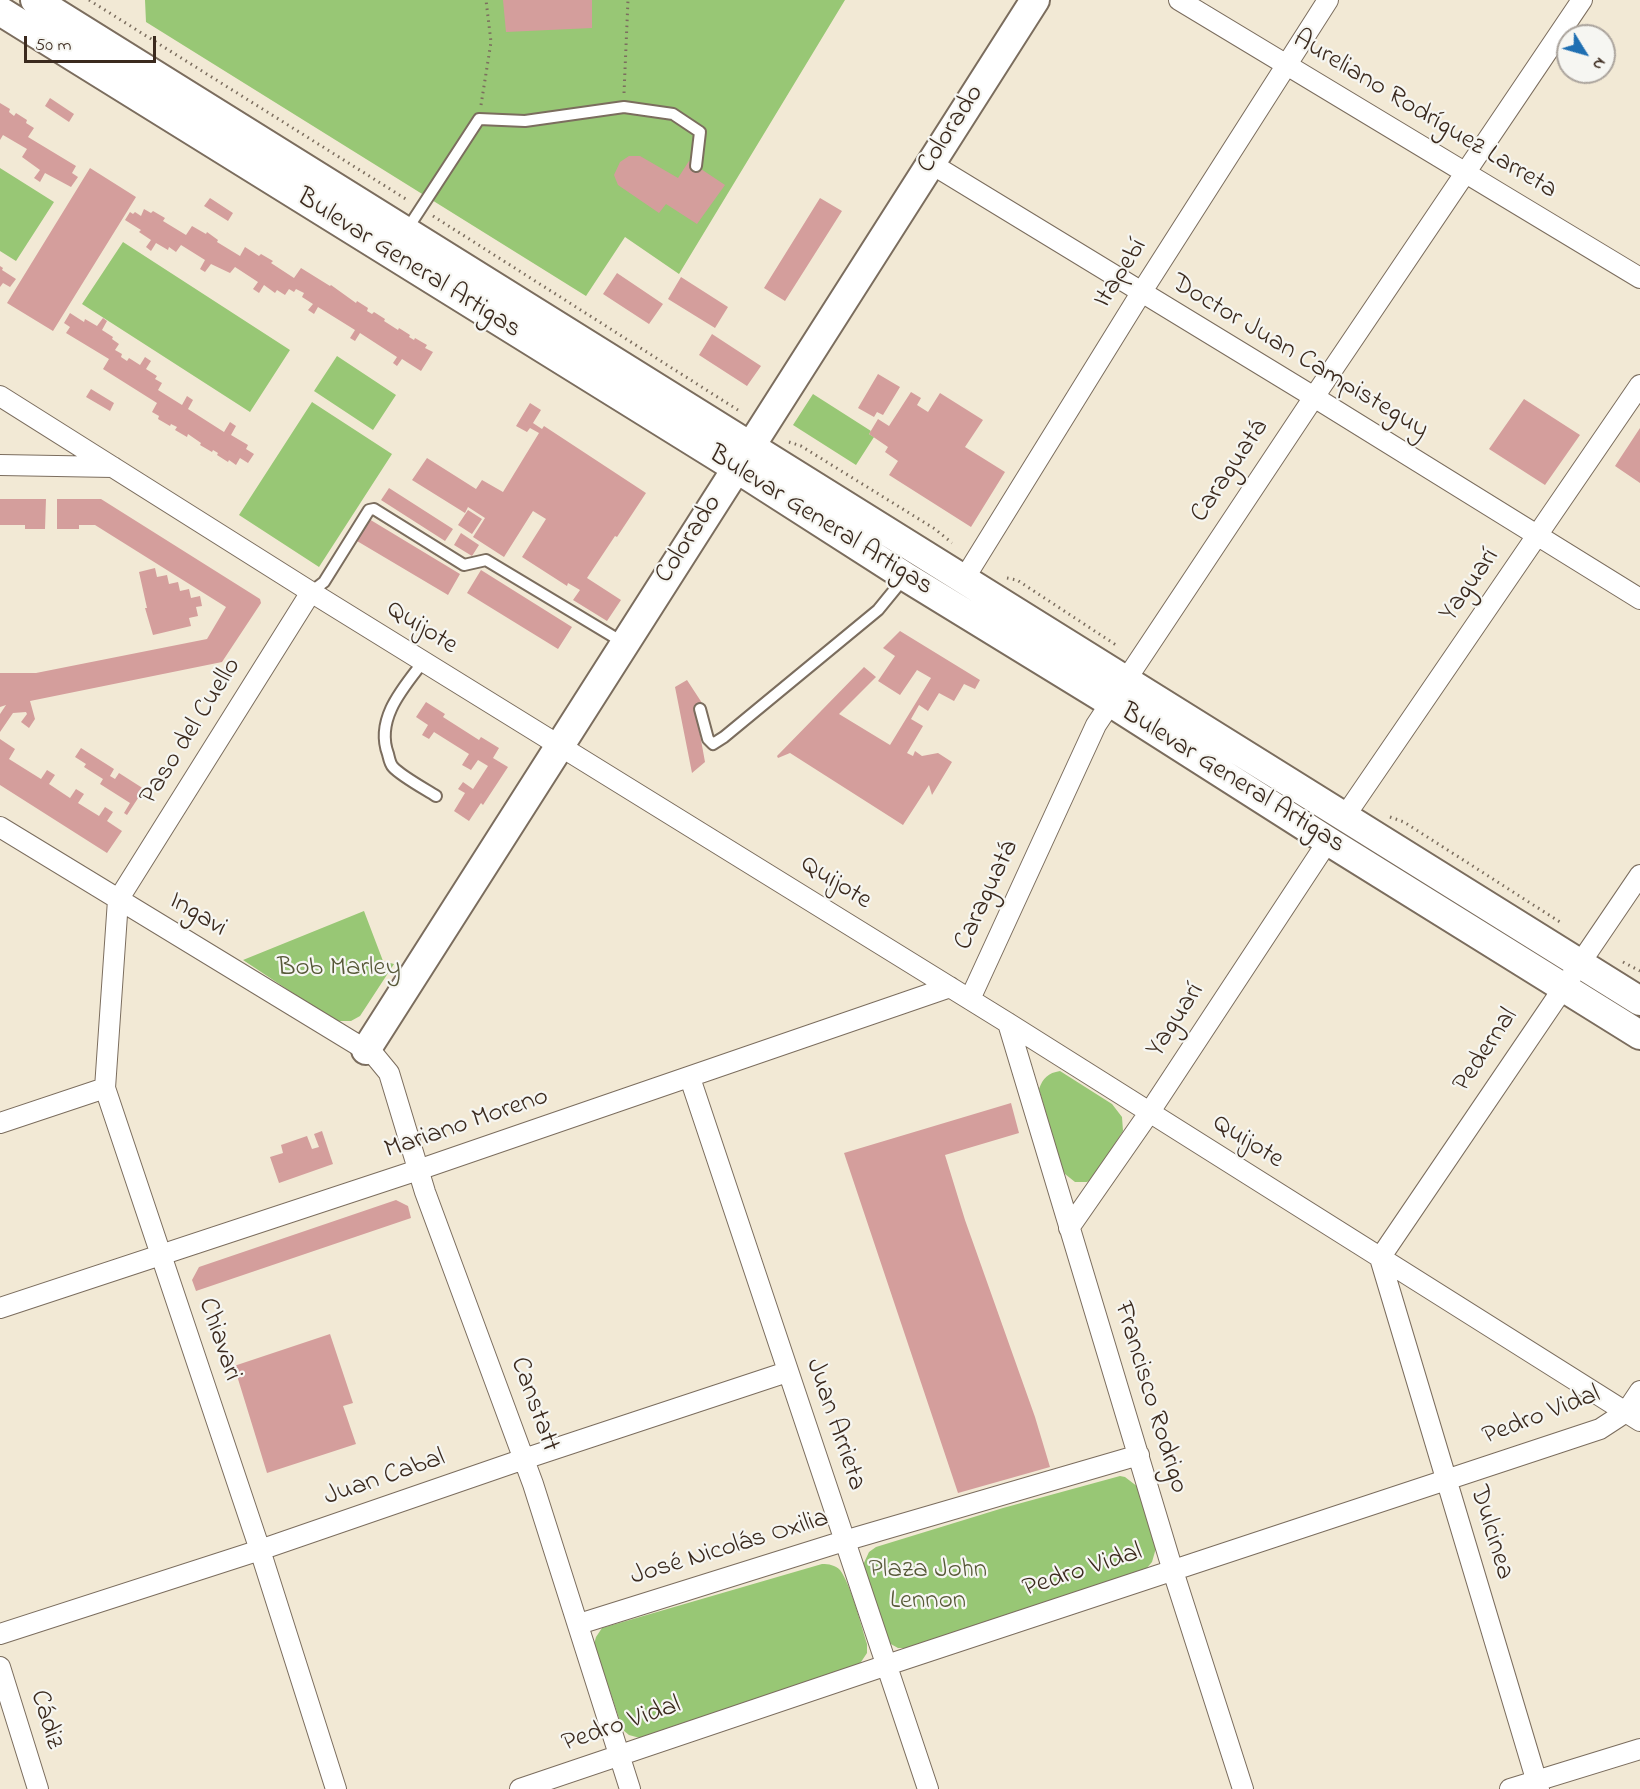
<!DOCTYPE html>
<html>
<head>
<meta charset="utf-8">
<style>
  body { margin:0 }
  #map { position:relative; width:1640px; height:1789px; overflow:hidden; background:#f2e9d5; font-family:"Indie Flower",sans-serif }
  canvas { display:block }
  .north { position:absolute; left:1556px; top:24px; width:60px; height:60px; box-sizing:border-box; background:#f6f6f2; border:2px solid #aba49d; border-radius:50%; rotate:127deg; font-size:16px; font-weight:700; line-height:24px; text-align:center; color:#3b2a1e }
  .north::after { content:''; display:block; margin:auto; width:21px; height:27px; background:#1f6fb2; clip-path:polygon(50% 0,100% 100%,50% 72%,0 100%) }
  .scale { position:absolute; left:24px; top:36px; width:132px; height:27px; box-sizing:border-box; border:3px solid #3b2a1e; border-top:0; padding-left:8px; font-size:18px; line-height:21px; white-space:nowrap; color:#3b2a1e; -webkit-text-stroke:4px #f6f6f2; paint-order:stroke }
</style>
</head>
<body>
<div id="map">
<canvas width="1640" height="1789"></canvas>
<div class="north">N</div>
<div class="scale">50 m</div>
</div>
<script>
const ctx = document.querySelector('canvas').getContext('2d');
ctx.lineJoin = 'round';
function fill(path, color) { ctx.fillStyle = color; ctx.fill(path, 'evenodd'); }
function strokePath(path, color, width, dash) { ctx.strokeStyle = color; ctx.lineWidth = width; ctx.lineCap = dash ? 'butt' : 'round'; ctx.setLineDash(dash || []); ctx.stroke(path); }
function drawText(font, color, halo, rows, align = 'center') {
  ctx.font = font + ' "Indie Flower",sans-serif'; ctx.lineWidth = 4.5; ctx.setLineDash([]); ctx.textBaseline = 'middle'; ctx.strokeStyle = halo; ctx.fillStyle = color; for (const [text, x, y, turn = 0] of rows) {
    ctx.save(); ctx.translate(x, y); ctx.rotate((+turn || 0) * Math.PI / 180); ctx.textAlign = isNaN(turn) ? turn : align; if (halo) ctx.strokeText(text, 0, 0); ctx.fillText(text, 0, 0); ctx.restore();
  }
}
fill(new Path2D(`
  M145 0H845L679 274 625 237 586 296 146 22Z
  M0 168 54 202 16 261 0 251Z
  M123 242 290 350 250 412 82 304Z
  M337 356 396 395 373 430 314 391Z
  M813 394 871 431 869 434 874 437 856 465 793 425Z
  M312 402 392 454 319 567 239 515Z
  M364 911 383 961 394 964 360 1016 351 1021H335L243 960Z
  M1060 1071 1112 1104 1122 1117 1123 1131 1093 1178 1087 1182H1075L1065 1174 1062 1168 1039 1089C1043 1078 1048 1073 1060 1071Z
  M1120 1476 1125 1477 1138 1487 1156 1548 1152 1562 1146 1569 910 1648H898L889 1643 863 1565 869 1552 876 1547 1003 1508Z
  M822 1564C829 1564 835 1565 840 1570 851 1585 861 1625 867 1644V1653L859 1665 640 1738 629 1735 623 1730 594 1644 596 1637 602 1628Z`), '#98c775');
fill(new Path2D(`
  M503 0H592V28L506 32Z
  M50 98 74 114 69 122 45 106Z
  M0 103 10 109 9 112 14 116 16 113 27 120 26 123 34 128 28 137 76 166 72 173 78 177 71 187 45 173 40 182 34 178 40 170 22 157 27 149 3 135 0 140Z
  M629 156H640L678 178 689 161 725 185 697 224 666 204 659 213 618 185 614 175 620 162Z
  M90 168 136 197 53 331 7 303Z
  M210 198 233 213 228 221 204 206Z
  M820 198 842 211 785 301 764 288Z
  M144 209 151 213 153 211 165 218 163 221 186 235 192 226 206 234 207 232 218 240 217 242 240 256 245 247 259 256 261 254 273 261 271 263 294 278 301 268 330 286 331 285 356 303 357 301 368 308 367 311 372 314 374 312 385 319 384 321 398 330 399 328 410 335 409 337 414 340 415 338 427 345 425 348 433 352 421 371 402 359 397 366 393 363 397 357 360 333 355 341 350 338 355 330 318 307 314 314 308 310 313 304 302 297 304 293 296 289 294 292 289 289 285 295 277 290 275 293 264 285 259 293 253 289 258 282 235 267 230 273 211 264 205 272 200 269 205 260 181 245 176 252 169 247 168 250 156 243 151 251 146 247 151 240 139 232 141 230 125 220 130 212 133 214 135 212 141 216Z
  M0 266 3 268 2 270 16 279 10 287 3 283 0 287Z
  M617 273 663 304 649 324 603 294Z
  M681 277 728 307 715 328 668 299Z
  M70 313 84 322 85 319 97 326 103 318 107 321 102 330 113 337 112 339 119 344 115 350 122 354 121 357 127 361 129 358 140 365 145 357 151 361 146 369 157 376 155 379 162 383 158 390 182 405 187 396 193 400 188 409 224 432 230 422 236 426 231 435 248 445 246 449 254 454 248 463 240 458 236 465 229 460 228 462 217 455 218 453 213 450 212 452 200 445 201 443 188 434 187 437 175 430 177 427 171 424 170 426 158 419 159 416 152 412 157 403 103 369 109 359 66 333 70 327 64 323Z
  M712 334 761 366 747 386 699 355Z
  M878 374 900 387 883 415 877 412 874 417 858 408Z
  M91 389 114 403 110 411 86 397Z
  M911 392 921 398 917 405 928 412 940 393 983 420 965 447 1005 472 971 527 889 475 898 461 885 452 888 447 869 434 878 419 889 426Z
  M1524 399 1580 435 1545 485 1489 449Z
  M530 403 541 410 533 423 542 429 544 426 646 493 617 537 615 536 587 578 621 600 607 621 573 600 580 590 568 583 567 586 522 557 546 519 533 511 504 557 473 537 485 518 468 507 465 513 412 480 427 458 476 489 482 480 503 492 539 433 530 428 527 432 516 426Z
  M1640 428V483L1615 466Z
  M389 488 453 529 445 541 381 500Z
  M0 499H46L45 529H25V525H0Z
  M57 499H101L260 599 261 603 222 662 30 701 35 719 29 728 21 722 27 714 26 712 13 713 0 732V714L6 705 0 707V673H36L207 639 226 607 95 525H79V529H57Z
  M468 510 482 519 472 534 458 525Z
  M369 519 460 574 448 595 357 541Z
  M461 533 479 545 472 556 454 545Z
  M155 568 157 577 167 575 169 584 178 582 180 591 189 589 191 598 200 596 202 606 196 607 198 616 189 618 191 626 153 635 145 608H147L139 572Z
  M481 570 572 627 558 649 467 593Z
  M900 631 980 680 975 689 964 684 954 701 939 693 928 711 919 705 911 719 923 726 907 753 913 756 915 751 922 756 938 753 952 762 932 795 929 785 903 825 790 753 778 758 777 756 864 667 876 677 839 714 890 745 931 678 917 670 900 695 878 681 895 656 883 648Z
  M687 680 702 703 695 707 705 762 692 773 675 687Z
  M426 702 445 714 443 717 479 740 481 737 499 748 493 758 508 767 483 805 481 803 469 821 454 811 465 793 458 789 463 782 473 789 488 766 478 760 471 770 462 765 469 754 434 732 429 739 422 735 428 725 416 717Z
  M0 739 15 749 9 759 41 779 47 770 55 775 49 784 70 798 76 789 84 794 78 803 99 816 105 807 113 812 107 821 122 831 107 853 0 785Z
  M81 748 114 769 110 776 115 779 119 773 144 789 127 815 124 813 130 803 100 784 103 779 84 767 86 764 75 757Z
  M1011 1103 1019 1133 945 1155 965 1220 1035 1417 1050 1467 958 1493 844 1153Z
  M322 1131 333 1164 279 1183 270 1157 283 1153 281 1145 307 1136 312 1149 319 1147 314 1134Z
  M396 1200 408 1206 411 1218 196 1291 192 1280 199 1267Z
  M330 1334 353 1403 343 1406 356 1444 267 1473 234 1366Z`), '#d49e9c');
const lane = new Path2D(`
  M406 231 479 119 525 121 624 107 673 114 700 132 696 166
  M311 592 324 582 369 510 374 509 464 565 486 560 624 643
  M423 662C403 688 375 719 388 754 389 758 390 764 393 767 401 776 425 789 436 796
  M700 709 708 739 713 744 724 737 878 610 905 577`);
const street = new Path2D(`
  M1179 0 1640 278
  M930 163 1314 397 1640 599
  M0 396 311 592 1008 1023 1640 1421
  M0 465 113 467
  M964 579 1141 293 1328 0
  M311 592 118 900 105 1088 260 1550 336 1789
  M1345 816 1640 385
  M0 827 366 1050 375 1056 389 1073 425 1192 533 1484 630 1789
  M970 999 1096 725 1314 397 1582 0
  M1008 1023 1173 1571 1243 1789
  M690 1078 928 1789
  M0 1123 105 1088
  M1069 1228 1149 1113 1328 841
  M1380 1258 1539 1789
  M1380 1258 1640 875
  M0 1308 418 1170 950 987
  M579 1624 844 1541 1139 1455
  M0 1634 260 1550 524 1459 787 1372
  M0 1667 38 1789
  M520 1789 887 1665 1600 1429 1626 1412 1640 1391
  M1510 1789 1640 1749`);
const secondary = new Path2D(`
  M35 0 1640 1001
  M0 11 736 468 906 577 1110 702 1328 841 1640 1035
  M366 1050 1035 0`);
strokePath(lane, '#7b6d5e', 14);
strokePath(street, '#7b6d5e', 22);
strokePath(secondary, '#7b6d5e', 32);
strokePath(new Path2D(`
  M89 0 409 201
  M624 93 628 0
  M481 105 491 42 486 0
  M433 216 741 412
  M789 442 801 446 935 529 952 543
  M1007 578 1017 580 1116 645
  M1390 817 1404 822 1560 922
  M1623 962 1640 971`), '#7b6d5e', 3, [1.5, 4.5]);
strokePath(lane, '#fff', 10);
strokePath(street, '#fff', 20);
strokePath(secondary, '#fff', 28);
drawText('27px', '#3b2a1e', '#f6f6f2', [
  ["Aureliano Rodríguez Larreta",1424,116,31],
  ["Colorado",952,130,-57],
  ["Bulevar General Artigas",408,265,32],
  ["Itapebí",1122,274,-58],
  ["Doctor Juan Campisteguy",1299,358,31],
  ["Caraguatá",1231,472,-56],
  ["Bulevar General Artigas",820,522,32],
  ["Colorado",690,540,-57],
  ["Yaguarí",1471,586,-55],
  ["Quijote",421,629,32],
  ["Paso del Cuello",192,732,-58],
  ["Bulevar General Artigas",1232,780,32],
  ["Quijote",835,884,32],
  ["Caraguatá",988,896,-65],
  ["Ingavi",197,916,31],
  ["Yaguarí",1177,1021,-57],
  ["Pedernal",1487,1051,-56],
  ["Mariano Moreno",467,1125,-19],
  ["Quijote",1247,1143,32],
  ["Chiavari",218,1340,71],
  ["Francisco Rodrigo",1149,1398,73],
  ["Canstatt",533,1405,70],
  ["Pedro Vidal",1542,1417,-21],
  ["Juan Arrieta",834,1425,71],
  ["Juan Cabal",385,1479,-19],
  ["Dulcinea",1490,1533,73],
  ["José Nicolás Oxilia",730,1549,-17],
  ["Pedro Vidal",1083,1572,-18],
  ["Cádiz",45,1720,73],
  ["Pedro Vidal",622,1726,-19]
]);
drawText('27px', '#575938', '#f6f6f2', [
  ["Bob Marley",339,970],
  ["Plaza John",928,1572],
  ["Lennon",928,1603]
]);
</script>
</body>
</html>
